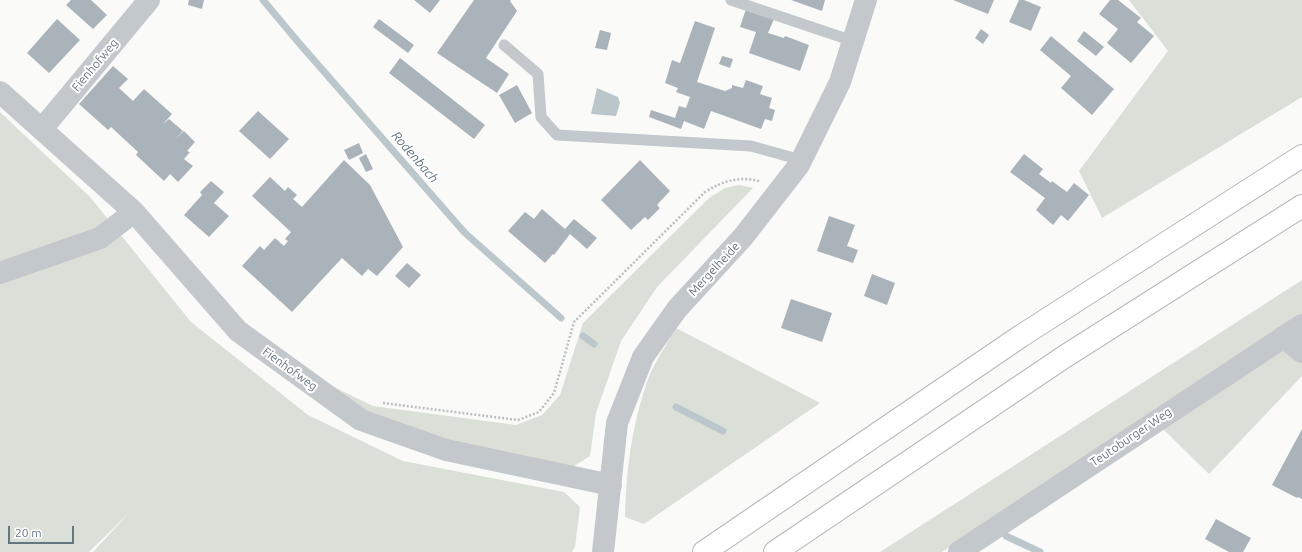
<!DOCTYPE html>
<html>
<head>
<meta charset="utf-8">
<style>
  body { margin:0 }
  #map { position:relative; width:1302px; height:552px; overflow:hidden; background:#fafaf8; font-family:Ubuntu,sans-serif }
  canvas { display:block }
  .scale { position:absolute; left:8px; top:526px; width:66px; height:18px; box-sizing:border-box; border:2px solid #657683; border-top:0; padding-left:5px; font-size:12px; line-height:14px; white-space:nowrap; color:#657683; -webkit-text-stroke:3px #fff; paint-order:stroke }
</style>
</head>
<body>
<div id="map">
<canvas width="1302" height="552"></canvas>
<div class="scale">20 m</div>
</div>
<script>
const ctx = document.querySelector('canvas').getContext('2d');
ctx.lineJoin = 'round';
function fill(path, color) { ctx.fillStyle = color; ctx.fill(path, 'evenodd'); }
function strokePath(path, color, width, dash) { ctx.strokeStyle = color; ctx.lineWidth = width; ctx.lineCap = dash ? 'butt' : 'round'; ctx.setLineDash(dash || []); ctx.stroke(path); }
function drawText(font, color, halo, rows, align = 'center') {
  ctx.font = font + ' Ubuntu,sans-serif'; ctx.lineWidth = 4; ctx.setLineDash([]); ctx.textBaseline = 'middle'; ctx.strokeStyle = halo; ctx.fillStyle = color; for (const [text, x, y, turn = 0] of rows) {
    ctx.save(); ctx.translate(x, y); ctx.rotate((+turn || 0) * Math.PI / 180); ctx.textAlign = isNaN(turn) ? turn : align; if (halo) ctx.strokeText(text, 0, 0); ctx.fillText(text, 0, 0); ctx.restore();
  }
}
fill(new Path2D(`
  M1129 0H1302V97L1102 218 1079 171 1168 51Z
  M0 112 91 198 191 322 308 415 403 461 564 492 580 507 575 547 572 552H93L129 513 89 552H0Z
  M739 185 753 188 657 287 621 341 596 413 590 456 571 468 449 443 365 413 305 373 373 406 516 425 542 415 560 395 583 323 709 198 725 188Z
  M1302 280V316L942 552H880Z
  M676 328 820 403 644 524 625 517C626 469 632 424 648 379 655 361 667 344 676 328Z
  M1286 350 1302 362V376L1209 474 1161 427 1267 354Z`), '#dadfd7');
fill(new Path2D(`
  M597 88 618 97 620 103 616 116 591 114Z`), '#bbc7cb');
strokePath(new Path2D(`
  M263 0 299 43 465 233 561 318
  M583 336 594 344
  M676 407 723 431
  M1006 536 1040 552`), '#bbc7cb', 7);
fill(new Path2D(`
  M71 0H91L107 15 93 29 66 5Z
  M189 0H204L202 9 188 5Z
  M414 0H440L430 13Z
  M474 0H511L510 1 517 11 486 58 509 74 497 93 437 53Z
  M791 0H825L822 11Z
  M953 0H994L988 14Z
  M1019 0H1024L1041 7 1031 31 1009 22Z
  M1110 0H1118L1141 18 1137 22 1154 36 1131 63 1107 43 1118 29 1099 14Z
  M746 9 774 19 768 33 784 38 785 36 809 45 800 71 749 53 756 32 740 27Z
  M57 19 80 40 49 73 27 53Z
  M379 19 414 45 408 53 373 27Z
  M695 21 715 28 697 82 725 91 732 88V85L743 88 746 80 763 86 760 94 772 98 769 108 775 110 772 121 765 119 761 129 711 111 704 129 684 121 681 129 649 117 651 110 675 118 679 106 686 108 690 97 676 92 678 88 665 83 672 60 680 63Z
  M981 29 989 35 983 44 975 38Z
  M600 30 611 33 607 50 595 48Z
  M1084 31 1104 47 1096 56 1077 41Z
  M1051 36 1114 89 1092 115 1061 88 1071 76 1040 50Z
  M722 56 733 59 730 68 719 64Z
  M400 58 485 125 474 139 389 73Z
  M113 66 128 79 119 88 133 101 144 89 172 114 163 124 169 119 183 131 175 139 184 131 195 142 187 151 190 152 184 159 193 166 178 182 170 174 164 181 136 155 138 152 111 127 108 130 79 104Z
  M517 85 532 113 515 123 499 95Z
  M258 111 289 139 270 159 239 131Z
  M359 143 363 153 349 160 344 150Z
  M366 154 373 169 366 172 359 158Z
  M1024 154 1043 169 1039 174 1051 183 1052 181 1067 192 1074 183 1089 195 1068 221 1061 215 1053 225 1036 210 1045 198 1010 172Z
  M344 160 370 185 403 247 377 276 368 269 362 276 342 258 292 312 242 266 260 246 264 250 275 238 284 246 288 241 285 239 291 232 252 196 270 177 285 191 288 187 297 195 293 199 302 207Z
  M640 160 670 191 657 205 660 208 648 220 645 217 631 230 601 200Z
  M211 181 224 192 214 203 229 216 209 237 184 215 202 195 200 192Z
  M542 209 565 229 574 219 597 238 587 249 570 234 554 255 553 254 545 263 508 231 525 212 534 219Z
  M829 216 855 225 847 246 858 250 853 263 817 251Z
  M407 263 421 275 409 288 395 276Z
  M872 274 895 283 887 305 864 296Z
  M791 299 832 313 822 342 781 328Z
  M1302 429V499L1298 497 1297 498 1272 485Z
  M1216 519 1251 538 1243 552H1229L1205 539Z`), '#aab3b9');
const highway = new Path2D(`
  M704 552 1021 336 1302 156
  M775 552 1064 357 1302 206`);
strokePath(highway, '#b4b9bd', 24);
strokePath(new Path2D(`
  M383 403 518 420 539 412 554 393 574 322 705 192C723 181 738 176 759 181`), '#bbbfc2', 2.5, [2, 2]);
strokePath(new Path2D(`
  M731 0 853 41
  M504 45 538 74 541 117 557 135 751 146 801 160`), '#c3c8cc', 11);
strokePath(new Path2D(`
  M0 92 134 212 238 331 361 420 446 450 611 485
  M42 129 149 0
  M0 273 100 238 134 212
  M1283 337 1302 352
  M603 552 617 423 643 357 677 309 743 237 799 165 840 82 866 0
  M959 552 1302 325`), '#c3c8cc', 22);
strokePath(highway, '#fff', 22);
drawText('12px', '#657683', '#fff', [
  ["Fienhofweg",95,65,-50],
  ["Mergelheide",714,269,-47],
  ["Fienhofweg",290,369,36],
  ["Teutoburger Weg",1131,437,-34]
]);
drawText('italic 13px', '#60757c', '#fff', [
  ["Rodenbach",415,157,49]
]);
</script>
</body>
</html>
